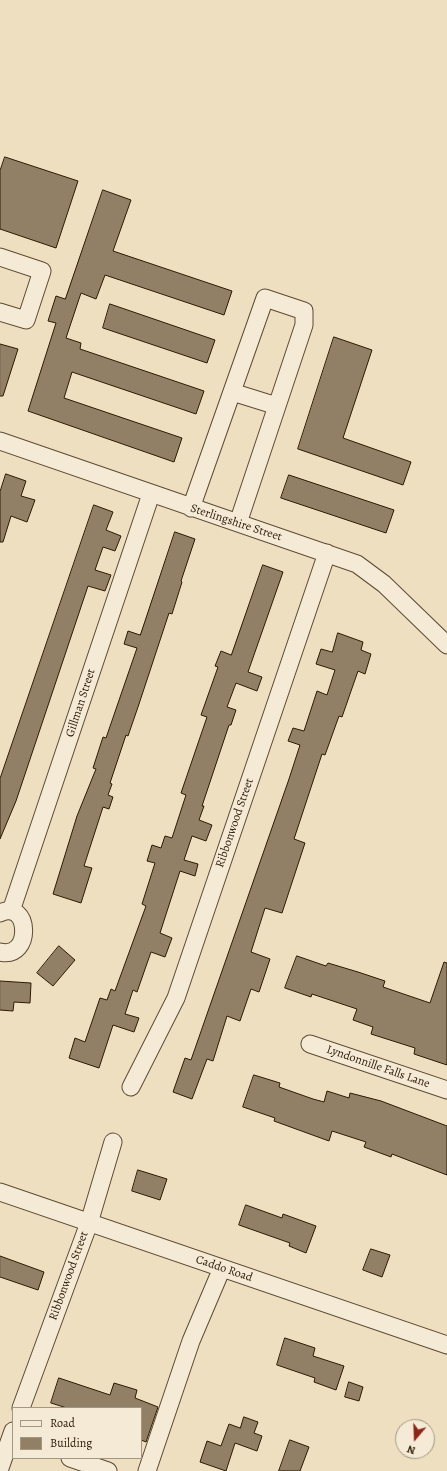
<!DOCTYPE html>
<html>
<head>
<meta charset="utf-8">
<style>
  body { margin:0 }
  #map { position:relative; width:447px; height:1471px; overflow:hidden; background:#eedfc0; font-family:Alegreya,serif }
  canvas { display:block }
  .legend { position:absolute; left:12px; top:1407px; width:130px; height:52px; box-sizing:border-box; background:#f4ead6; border:1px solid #a49781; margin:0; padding:5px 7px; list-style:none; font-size:12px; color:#2d1a02 }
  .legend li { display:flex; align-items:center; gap:8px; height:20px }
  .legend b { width:20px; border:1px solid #a49781 }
  .north { position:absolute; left:395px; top:1419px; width:40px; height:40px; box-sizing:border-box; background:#f4ead6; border:1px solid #a49781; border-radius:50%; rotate:199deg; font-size:11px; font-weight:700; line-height:16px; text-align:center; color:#2d1a02 }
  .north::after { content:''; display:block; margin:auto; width:14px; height:18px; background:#8f2418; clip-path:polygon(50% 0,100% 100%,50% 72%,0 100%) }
</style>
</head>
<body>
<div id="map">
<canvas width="447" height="1471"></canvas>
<ul class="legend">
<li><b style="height:5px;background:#f4ead6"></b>Road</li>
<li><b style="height:11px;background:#918065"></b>Building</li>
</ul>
<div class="north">N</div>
</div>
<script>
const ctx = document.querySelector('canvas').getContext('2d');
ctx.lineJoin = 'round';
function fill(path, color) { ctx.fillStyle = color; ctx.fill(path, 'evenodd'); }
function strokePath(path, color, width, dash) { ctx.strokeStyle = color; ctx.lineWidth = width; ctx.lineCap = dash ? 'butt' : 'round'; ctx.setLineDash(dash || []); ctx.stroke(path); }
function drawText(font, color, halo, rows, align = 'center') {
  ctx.font = font + ' Alegreya,serif'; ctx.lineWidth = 3; ctx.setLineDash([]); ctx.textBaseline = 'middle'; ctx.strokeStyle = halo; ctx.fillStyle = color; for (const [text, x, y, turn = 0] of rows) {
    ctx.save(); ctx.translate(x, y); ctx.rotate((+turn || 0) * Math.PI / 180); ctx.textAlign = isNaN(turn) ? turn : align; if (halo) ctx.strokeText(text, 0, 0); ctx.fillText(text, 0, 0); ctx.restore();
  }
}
const building = new Path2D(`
  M5 157 78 181 56 248 0 229V171Z
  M103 190 131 200 113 251 232 291 224 315 105 275 96 299 81 293 66 338 81 343 80 349 204 391 196 414 72 372 64 398 182 438 174 462 28 411 56 323 48 321 56 296 65 299Z
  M110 304 215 340 207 363 103 328Z
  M334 337 372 350 343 438 411 462 403 485 298 449Z
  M0 344 18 349 3 396H0Z
  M6 474 26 481 21 496 35 500 27 522 11 516 3 542H0V492Z
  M289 475 394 510 386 533 281 498Z
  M94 505 113 512 106 530 121 536 115 551 103 547 95 570 111 575 105 591 88 586 16 801 0 839V779Z
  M175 532 195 539 181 581 182 582 172 614 169 613 139 704 128 736 126 735 110 783 112 784 108 795 113 797 109 809 103 807 84 866 92 868 81 903 53 894 77 816 96 769 93 768 103 737 106 738 137 648 124 644 128 631 140 635Z
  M263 565 283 572 248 672 262 677 257 691 236 683 227 707 236 710 231 725H229L202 806H204L199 820 212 825 206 841 192 836 184 860 198 864 195 876 180 871 160 933 172 938 165 957 151 952 137 992 133 990 125 1014 139 1018 134 1032 113 1025 99 1068 69 1058 75 1038 85 1042 100 998 107 1000 111 989 115 991 146 906 142 904 155 863 147 861 152 845 161 848 165 836 172 838 186 795 181 793 207 717 201 715 218 667 215 666 221 651 231 655Z
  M338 633 363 642 361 650 371 654 365 674 358 671 342 717 339 716 325 755 322 754 294 839 305 843 282 913 265 908 251 952 270 959 259 992 251 989 240 1021 227 1016 213 1061 207 1059 192 1099 173 1092 185 1058 191 1060 289 779 300 745 288 741 293 728 304 731 317 691 327 695 335 670 316 664 321 649 332 652Z
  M59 946 75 960 53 986 37 973Z
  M297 956 326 966 328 963 358 972 385 981 383 987 430 1003 444 962 447 963V1065L414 1054 415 1048 371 1034 373 1027 353 1020 357 1009 312 994 311 997 285 988Z
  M0 981 31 983 30 1003 14 1002 13 1011 0 1010Z
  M254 1075 280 1083 279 1087 313 1099 324 1102 327 1091 349 1098 350 1093 381 1101 447 1126V1175L392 1154 391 1157 364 1147 366 1142 332 1131 329 1141 274 1121 275 1118 243 1107Z
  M138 1170 167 1179 160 1200 132 1191Z
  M246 1205 282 1218 283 1214 316 1226 306 1253 289 1246 290 1243 239 1225Z
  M371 1249 390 1255 382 1277 363 1270Z
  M0 1256 44 1272 38 1290 0 1277Z
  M285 1338 315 1348 313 1356 344 1366 336 1390 314 1382 315 1378 277 1365Z
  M59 1378 110 1395 114 1383 137 1390 135 1398 158 1407 146 1442 141 1440V1408H67L51 1403Z
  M349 1382 363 1387 359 1401 345 1397Z
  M244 1417 258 1422 254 1433 262 1436 257 1451 235 1443 226 1471 200 1462 207 1441 221 1446 229 1424 240 1428Z
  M290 1440 309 1447 300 1471H279Z`);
fill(building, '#918065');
strokePath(building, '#2d1a02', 1);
const minor = new Path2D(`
  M0 257 42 271 26 320 0 312
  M232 392 277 406
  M0 441 357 564 384 584 447 645
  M191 508 265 298 304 311V325L238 523
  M11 911 151 494
  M0 952C33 960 30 898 0 913
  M310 1044 447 1090
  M131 1087 176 998 327 553
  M0 1192 447 1345
  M21 1408 89 1223 113 1142
  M70 1458 108 1471
  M0 1468 13 1431
  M147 1471 191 1341 222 1268`);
strokePath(minor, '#5d4b32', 19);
strokePath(minor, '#f4ead6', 17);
drawText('12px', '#2d1a02', '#f4ead6', [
  ["Sterlingshire Street",236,523,18],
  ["Gillman Street",81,703,-72],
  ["Ribbonwood Street",235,823,-71],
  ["Lyndonnille Falls Lane",378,1067,19],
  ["Caddo Road",224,1269,19],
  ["Ribbonwood Street",69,1276,-70]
]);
</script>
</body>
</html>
